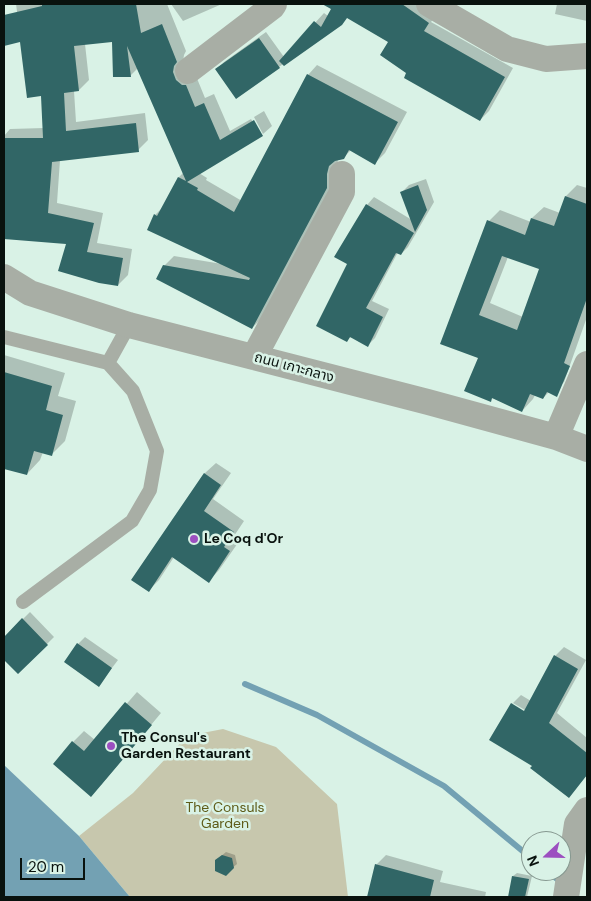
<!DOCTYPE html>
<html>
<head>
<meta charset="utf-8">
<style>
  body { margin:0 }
  #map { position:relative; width:591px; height:901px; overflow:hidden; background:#d9f2e6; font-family:"DM Sans",sans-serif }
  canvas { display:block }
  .frame { position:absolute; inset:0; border:5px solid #09120e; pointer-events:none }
  .north { position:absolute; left:521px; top:831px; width:50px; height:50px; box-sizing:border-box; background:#d9f2e6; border:1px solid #869890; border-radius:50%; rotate:249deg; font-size:14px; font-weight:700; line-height:20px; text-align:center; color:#09120e }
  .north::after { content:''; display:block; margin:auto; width:18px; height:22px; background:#9c4fc0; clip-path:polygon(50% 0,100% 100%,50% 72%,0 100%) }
  .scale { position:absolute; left:20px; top:858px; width:65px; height:22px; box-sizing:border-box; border:2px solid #09120e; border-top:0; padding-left:6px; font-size:15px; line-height:18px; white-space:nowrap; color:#09120e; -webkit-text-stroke:4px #d9f2e6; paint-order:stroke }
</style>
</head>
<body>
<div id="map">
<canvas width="591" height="901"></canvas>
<div class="frame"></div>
<div class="north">N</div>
<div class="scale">20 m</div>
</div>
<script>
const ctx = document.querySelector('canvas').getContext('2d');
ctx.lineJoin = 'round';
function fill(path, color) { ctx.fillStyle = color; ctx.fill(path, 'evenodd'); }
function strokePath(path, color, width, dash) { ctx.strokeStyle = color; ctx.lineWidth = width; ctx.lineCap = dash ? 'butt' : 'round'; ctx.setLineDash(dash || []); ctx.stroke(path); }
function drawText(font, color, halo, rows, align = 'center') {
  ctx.font = font + ' "DM Sans","Noto Sans Thai",sans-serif'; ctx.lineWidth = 5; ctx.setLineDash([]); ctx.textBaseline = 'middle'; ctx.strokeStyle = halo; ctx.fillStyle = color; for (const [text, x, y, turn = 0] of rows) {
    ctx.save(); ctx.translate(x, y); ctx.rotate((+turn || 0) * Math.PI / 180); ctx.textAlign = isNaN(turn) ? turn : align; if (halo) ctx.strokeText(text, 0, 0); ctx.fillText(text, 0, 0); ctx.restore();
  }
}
fill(new Path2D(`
  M223 729 276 747 337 804 348 897H130L79 836 133 793 187 736Z`), '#c7c7ad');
fill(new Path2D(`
  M4 765 79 836 130 897H4Z`), '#73a1b3');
fill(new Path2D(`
  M16 4H167L186 51 184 55 183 62 196 76 205 98 214 94 230 131 251 119 261 135H263L199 173 207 178 206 180 242 201 308 75 317 65 407 112 385 153 375 163 351 150 343 158 338 159 336 177 262 318 252 328 164 266 174 256 222 264 155 215 162 208 179 177 184 172 138 68 130 76 113 41 85 44 89 80 79 90 74 91 76 122 145 113 148 140 138 150 60 160 57 203 103 213 97 243 132 249 128 275 118 285 68 243 4 238V136L10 129 44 128 42 95 28 96Z
  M171 4H222L183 21Z
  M335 4H422L437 14 431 22 513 68 489 111 480 120 408 73 390 42 348 17 279 67 217 69 224 62 266 32 284 57 324 13 328 16Z
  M557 4H587V21L555 14Z
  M264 111 272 126 263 134 254 117Z
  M426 179 434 202 408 247 401 254 398 252 372 301 389 309 375 338 368 345 351 337 347 340 349 264 367 205 374 197 412 220 402 192 409 185Z
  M577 185 587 188V317L564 382 553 393 549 392 543 398 535 395 533 399 522 411 493 398 490 400 479 358 442 343 489 221 500 210 531 222 532 218 544 207 560 213 566 196ZM508 257 540 268 523 317 490 303Z
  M4 355 65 373 58 396 76 401 65 441 51 455 43 452 40 460 27 474 4 467Z
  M216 463 231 473 213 499 244 521 234 536 240 540 219 570 209 581 174 557 159 580 149 590 133 580 205 473Z
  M30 612 54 637 18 673 4 658V638Z
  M85 637 118 660 99 685 78 644Z
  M564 647 586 660 557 713 587 738V775L568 797 533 765 491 740 513 703V706L529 715 530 713 513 703 521 695 531 701 555 656Z
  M137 692 161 713 101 785 73 742 84 731 95 740Z
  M226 852 235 855 237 864 225 874 220 857Z
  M386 855 443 871 440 882 486 892 485 897H368L376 865Z
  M517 873 532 876 527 897H509L513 876Z`), '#0003');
strokePath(new Path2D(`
  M245 684 317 715 444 786 531 858
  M547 871 562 883`), '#73a1b3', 6);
fill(new Path2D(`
  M42 4H136L141 33 162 24 177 62 174 66 173 72 176 80 182 85H186L195 107 204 103 220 140 254 120 263 136 187 182 198 188 197 190 234 212 307 74 398 122 375 165 349 150 344 159 335 161 329 166 327 174V188L252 329 156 279 163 265 249 280 250 278 147 230 154 214 157 216 178 177 186 181 127 46 131 77H113L112 42 74 46 79 91 64 93 66 131 136 123 139 152 52 162 48 213 94 223 87 252 123 258 118 286 99 283 58 271 66 244 4 239V138H43L41 96 27 98 20 42 4 46V15L42 6Z
  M322 4H402L429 23 424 31 505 77 480 121 404 78 406 73 380 55 388 42 347 18 342 25 284 66 279 61 314 21 321 27 331 9Z
  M259 38 280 68 236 99 215 69Z
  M418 185 427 210 415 232 400 192Z
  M565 196 587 204V298L564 363 570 366 557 397 547 392 543 399 530 394 522 412 492 398 491 402 464 391 478 358 440 344 487 220 525 235 531 218 554 226ZM502 256 539 269 517 330 479 315Z
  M366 204 414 233 401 255 396 253 366 308 383 317 368 347 350 337 347 342 316 326 347 264 334 257Z
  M4 372 52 386 46 410 63 415 52 456 34 451 27 475 4 469Z
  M204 473 221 485 204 511 234 532 224 547 230 551 209 583 172 557 149 592 131 580Z
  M22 618 48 645 18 674 4 660V637Z
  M77 643 112 668 99 687 64 662Z
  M554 655 578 669 549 723 587 753V775L569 798 530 768 532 766 489 740 511 703 524 711Z
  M125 702 152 725 91 797 53 764 72 741 84 751Z
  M222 855 232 858 234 868 226 876 215 871V860Z
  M375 864 434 880 430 897H367Z
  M512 876 529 879 525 897H508Z`), '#316666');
strokePath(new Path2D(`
  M4 337 108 363 129 325
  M23 602 132 521 150 490 157 451 133 391 108 363`), '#a8aea5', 14);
strokePath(new Path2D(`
  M429 4 507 49 546 59 587 56
  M188 71 272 7 274 4
  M4 277 30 293 129 325 428 402 556 437 587 449
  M254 357 342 192V174
  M556 437 587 364
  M566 897 577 824 587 810`), '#a8aea5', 26);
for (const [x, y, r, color] of [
  [194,539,5,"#9c4fc0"],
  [111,746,5,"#9c4fc0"]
]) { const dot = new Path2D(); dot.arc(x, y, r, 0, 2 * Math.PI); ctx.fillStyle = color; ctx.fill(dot); strokePath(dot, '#d9f2e6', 2); }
drawText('14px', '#09120e', '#d9f2e6', [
  ["ถนน เกาะกลาง",294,368,15]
]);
drawText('bold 14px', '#09120e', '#d9f2e6', [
  ["Le Coq d'Or",204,539],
  ["The Consul's",121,738],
  ["Garden Restaurant",121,754]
], 'left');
drawText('14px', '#5e5b18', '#d9f2e6', [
  ["The Consuls",225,808],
  ["Garden",225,824]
]);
</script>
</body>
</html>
